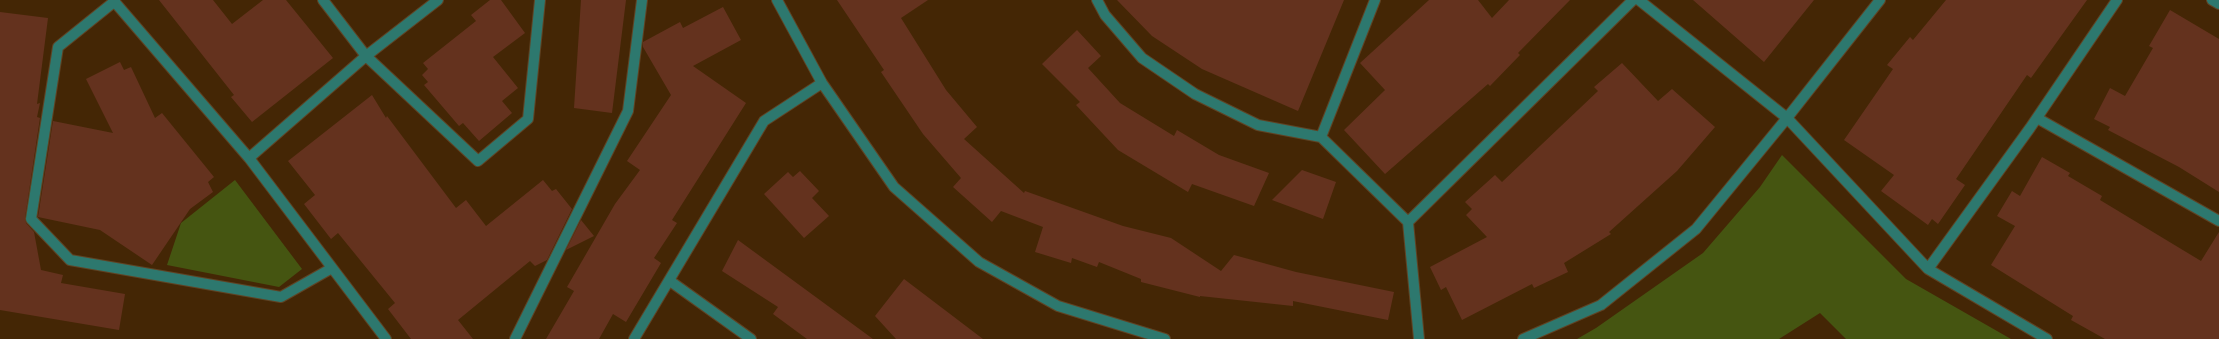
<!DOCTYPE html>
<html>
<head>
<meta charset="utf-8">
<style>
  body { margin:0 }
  canvas { display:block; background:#442605 }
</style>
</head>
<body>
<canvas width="2219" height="339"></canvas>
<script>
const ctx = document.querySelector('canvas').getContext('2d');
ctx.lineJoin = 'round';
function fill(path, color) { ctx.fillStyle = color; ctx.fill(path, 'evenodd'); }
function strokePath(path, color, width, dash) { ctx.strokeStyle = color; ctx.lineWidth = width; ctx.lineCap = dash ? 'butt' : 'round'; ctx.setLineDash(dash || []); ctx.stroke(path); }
fill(new Path2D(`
  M1782 155 1906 279 2011 339H1846L1820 313 1779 339H1577L1596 328 1703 253 1760 187Z
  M235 180 302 269 279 287 167 265 181 223Z`), '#455511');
fill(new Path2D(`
  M159 0H213L232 24 263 0H286L333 58 252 122 231 97 234 95Z
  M490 0H501L525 33 493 57 518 88 502 101 512 113 479 141 463 123 459 126 424 85 428 82 422 75 428 69 423 63 476 21 471 15Z
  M581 0H626L612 113 574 108Z
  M837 0H928L901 18 946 90 977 127 964 139 1024 193 1025 191 1123 226 1171 238 1221 271 1234 255 1296 272 1394 292 1388 320 1293 301V306L1200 296V294V297L1141 282V279L1099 262 1097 267 1072 258 1071 263 1035 252 1043 227 1001 211 992 222 953 187 961 178 923 134 881 72 884 70Z
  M1117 0H1344L1298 111 1202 69 1152 36Z
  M1429 0H1478L1492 18 1509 0H1570L1518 53 1520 55 1490 86 1488 84 1385 174 1344 130 1385 90 1360 63Z
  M1693 0H1814L1764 62Z
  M1946 0H2087L2031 78 2027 75 1956 179 1965 185 1938 224 1932 219 1928 225 1881 191 1894 175 1844 140 1893 69 1887 65 1910 37 1913 40Z
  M723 7 741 40 693 66 746 103 672 220 677 223 654 258 661 263 626 322 613 314 599 339H546L574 291 567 287 615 204 640 170 627 161 671 95 643 47V42L680 22 683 28Z
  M2170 10 2219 39V192L2179 167 2108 130 2110 127 2094 119 2110 88 2125 96 2153 48 2149 46Z
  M0 12 48 18 37 104 40 103 37 117 40 118 25 218 26 223 34 232 41 270 63 275 61 283 125 294 119 330 0 310Z
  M1077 30 1101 56 1088 68 1120 103 1174 136 1177 130 1219 155 1269 173 1254 206 1192 184 1188 192 1118 150 1076 105 1080 102 1042 64Z
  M120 62 124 70 131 67 155 118 162 113 214 177 208 182 213 192 190 209 152 265 100 230 38 217 53 121 113 133 86 79Z
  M1622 63 1658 101 1672 89 1715 127 1677 171 1609 232 1611 234 1564 263 1568 272 1534 288 1532 284 1462 320 1446 287 1441 290 1430 267 1487 237 1466 215 1472 209 1465 202 1495 175 1502 182 1598 91 1594 87Z
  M372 95 386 118 387 116 456 208 466 200 486 226 543 180 552 191 556 189 572 209 547 260 535 266 530 261 458 320 473 339H411L388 309 395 303 338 233 331 239 304 204 315 195 288 161Z
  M2042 157 2070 173 2068 176 2102 196 2100 200 2201 261 2219 232V339H2105L2071 320 2073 316 1991 265 2015 226 1997 216 2012 191 2020 196Z
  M1302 170 1336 182 1323 219 1272 200Z
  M800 171 819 191 812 198 829 216 804 238 764 194 788 172 793 177Z
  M581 220 594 236 566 250Z
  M738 240 873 339H807L773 314 778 307 722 271Z
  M904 279 983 339H896L875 316Z`), '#64321e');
const minor = new Path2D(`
  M113 0 249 158
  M323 0 366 56 478 161 528 119 540 0
  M777 0 822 83 894 187 979 262 1058 306 1165 339
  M1097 0 1105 15 1142 58 1195 94 1258 125 1321 137 1375 0
  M1639 0 1787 118 1928 269 2047 339
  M2212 0 2219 4
  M115 1 58 47 31 219 70 260 281 297 332 268
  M2037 118 2219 221
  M1321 137 1408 222
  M1928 269 2030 128 2117 0
  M670 281 751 339
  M386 339 249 158 366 56 438 0
  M515 339 628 111 642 0
  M634 339 764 121 822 83
  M1419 339 1408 222 1633 0
  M1523 339 1601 305 1696 229 1787 118 1880 0`);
strokePath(minor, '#604324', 12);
strokePath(minor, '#2d786e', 10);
</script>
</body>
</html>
